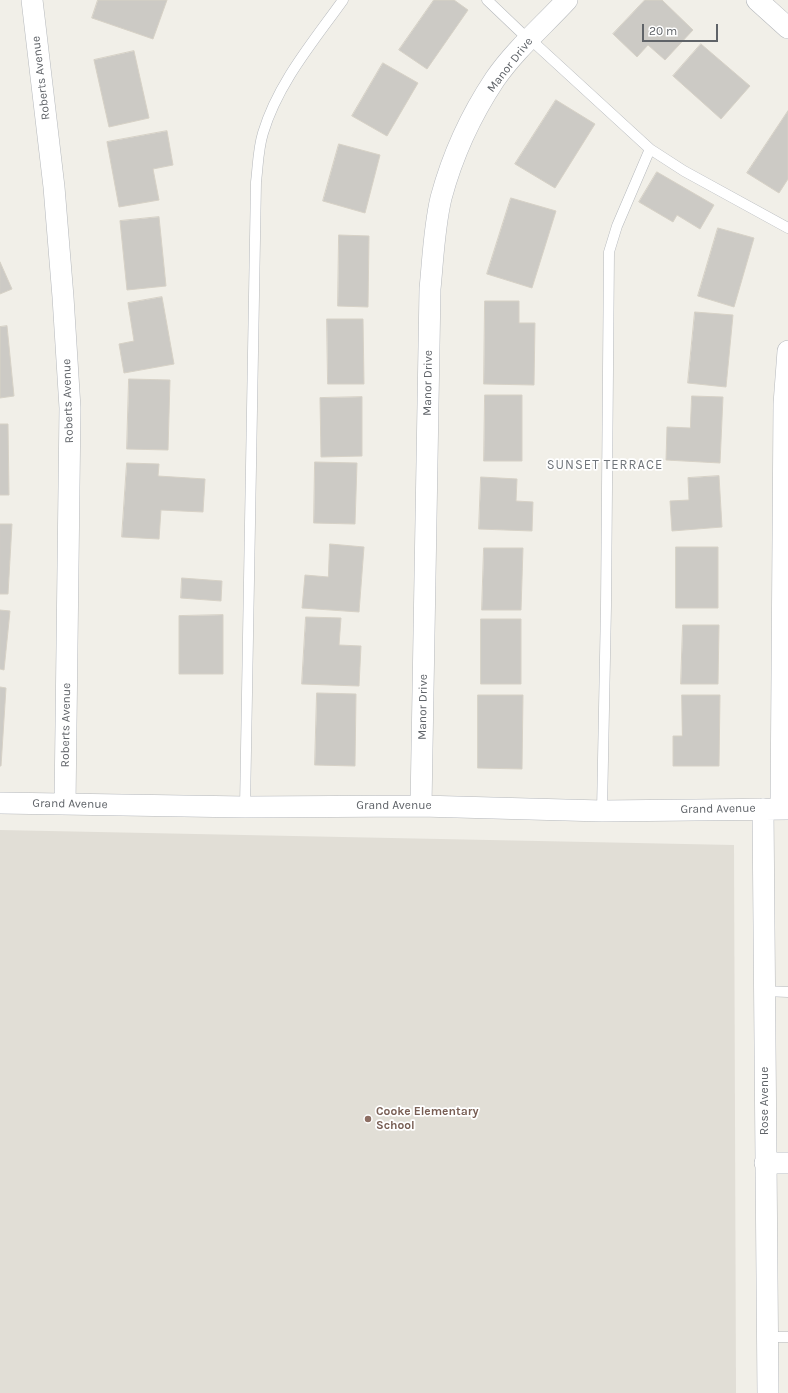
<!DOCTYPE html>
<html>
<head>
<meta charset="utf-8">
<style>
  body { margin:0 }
  #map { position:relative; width:788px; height:1393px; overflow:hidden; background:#f1efe8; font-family:Karla,sans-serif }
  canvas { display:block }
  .scale { position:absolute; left:642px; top:24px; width:76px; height:18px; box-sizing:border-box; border:2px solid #5f6368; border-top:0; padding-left:5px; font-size:12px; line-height:14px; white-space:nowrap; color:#5f6368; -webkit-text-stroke:3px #fff; paint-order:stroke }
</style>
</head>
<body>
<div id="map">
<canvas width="788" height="1393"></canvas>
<div class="scale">20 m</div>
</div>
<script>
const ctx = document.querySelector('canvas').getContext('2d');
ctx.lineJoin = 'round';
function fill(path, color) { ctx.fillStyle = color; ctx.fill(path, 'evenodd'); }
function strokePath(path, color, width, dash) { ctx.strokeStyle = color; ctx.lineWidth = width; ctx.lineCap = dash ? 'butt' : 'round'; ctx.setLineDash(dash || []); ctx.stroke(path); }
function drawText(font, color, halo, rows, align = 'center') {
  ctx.font = font + ' Karla,sans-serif'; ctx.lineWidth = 3.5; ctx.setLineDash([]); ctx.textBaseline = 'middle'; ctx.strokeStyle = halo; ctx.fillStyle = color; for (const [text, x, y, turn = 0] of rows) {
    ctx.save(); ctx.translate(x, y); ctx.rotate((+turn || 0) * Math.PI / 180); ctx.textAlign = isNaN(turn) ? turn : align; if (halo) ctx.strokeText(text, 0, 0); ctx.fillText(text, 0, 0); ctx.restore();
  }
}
fill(new Path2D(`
  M0 830 734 845 736 1393H0Z`), '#e1ded6');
const building = new Path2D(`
  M98 0H167L153 39 92 18Z
  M434 0H454L468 10 427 69 399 50Z
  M645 0H662L693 30 665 60 648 45 637 57 613 34Z
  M701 44 750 86 721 119 673 76Z
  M134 51 149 118 109 127 94 60Z
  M383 63 418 83 387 136 352 116Z
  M556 100 595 124 555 188 515 164Z
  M788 111V179L779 193 747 173Z
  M167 131 173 165 153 169 159 200 119 207 107 142Z
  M339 144 380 155 365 213 323 201Z
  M657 172 714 205 700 229 677 215 673 222 639 202Z
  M511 198 556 211 532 288 487 274Z
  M159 217 166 286 127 290 120 221Z
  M718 228 754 238 734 307 698 296Z
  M339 235 369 236 368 307 338 306Z
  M0 262 12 289 0 294Z
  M162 297 174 364 124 373 119 344 134 341 128 303Z
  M485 301H519V323H535L534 385 484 384Z
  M695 312 733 315 726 387 688 383Z
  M327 319H363L364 384H328Z
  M7 326 14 396 0 398V327Z
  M129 379 170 380 168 450 127 449Z
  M485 395H522V461H484Z
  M692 396 723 397 720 463 666 460 667 427 690 428Z
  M362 397V456L321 457 320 398Z
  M0 424H8L9 495H0Z
  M315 462 357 463 355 524 314 523Z
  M127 463 159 464 158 476 205 479 203 512 161 510 159 539 122 537Z
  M719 476 722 527 672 531 670 501 689 500 688 478Z
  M481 477 517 479 516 501 533 502 532 531 479 529Z
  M0 524H12L8 594H0Z
  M330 544 364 547 359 612 302 608 305 575 328 577Z
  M676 547H718V608H676Z
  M484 548H523L521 610H482Z
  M182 578 222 581 221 601 181 598Z
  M0 610 10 611 4 670 0 669Z
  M223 615V674H179V616Z
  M306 617 341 618 339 645 361 646 359 686 302 684Z
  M481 619H521V684H481Z
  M683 625H719L718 684H681Z
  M0 687 6 688 1 766H0Z
  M317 693 356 694 355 766 315 765Z
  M478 695H523L522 769 478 768Z
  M682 695H720L719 766H673V736H682Z`);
fill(building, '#cccac5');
strokePath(building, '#d6d1c6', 1);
const lane = new Path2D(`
  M487 0 529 40
  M530 39 650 149 684 171 788 228
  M245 807 256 182C258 166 258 149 263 133 278 83 313 42 343 0
  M602 811 606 606 609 252 617 226 650 149
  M764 991 788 992
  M767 1337H788`);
const street = new Path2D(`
  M32 0 54 187 63 297 70 408 65 804
  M757 0 788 28
  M0 803 245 807 421 806 602 811 788 809
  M421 806 430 289C433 259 434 228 441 198 452 157 471 115 495 79 515 50 543 26 567 0
  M763 809 768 1393
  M781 809 784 404 788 351
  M765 1163H788`);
strokePath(lane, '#b5b8bc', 11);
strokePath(street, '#b5b8bc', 22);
strokePath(lane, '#fff', 10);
strokePath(street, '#fff', 21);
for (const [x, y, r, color] of [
  [368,1119,4,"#8d6e63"]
]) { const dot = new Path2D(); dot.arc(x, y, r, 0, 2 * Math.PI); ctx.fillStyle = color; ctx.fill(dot); strokePath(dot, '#fff', 1.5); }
drawText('12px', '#5f6368', '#fff', [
  ["Manor Drive",510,65,-52],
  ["Roberts Avenue",41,78,-97],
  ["Manor Drive",428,383,-89],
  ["Roberts Avenue",68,401,-92],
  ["Manor Drive",423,707,-89],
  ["Roberts Avenue",66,725,-89],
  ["Grand Avenue",70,804,1],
  ["Grand Avenue",394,806],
  ["Grand Avenue",718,809,-1],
  ["Rose Avenue",765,1101,-90]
]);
drawText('bold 12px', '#785e54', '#fff', [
  ["Cooke Elementary",376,1112],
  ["School",376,1126]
], 'left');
ctx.letterSpacing = '1px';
drawText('13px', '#70757a', '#fff', [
  ["SUNSET TERRACE",605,465]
]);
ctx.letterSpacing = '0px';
</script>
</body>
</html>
